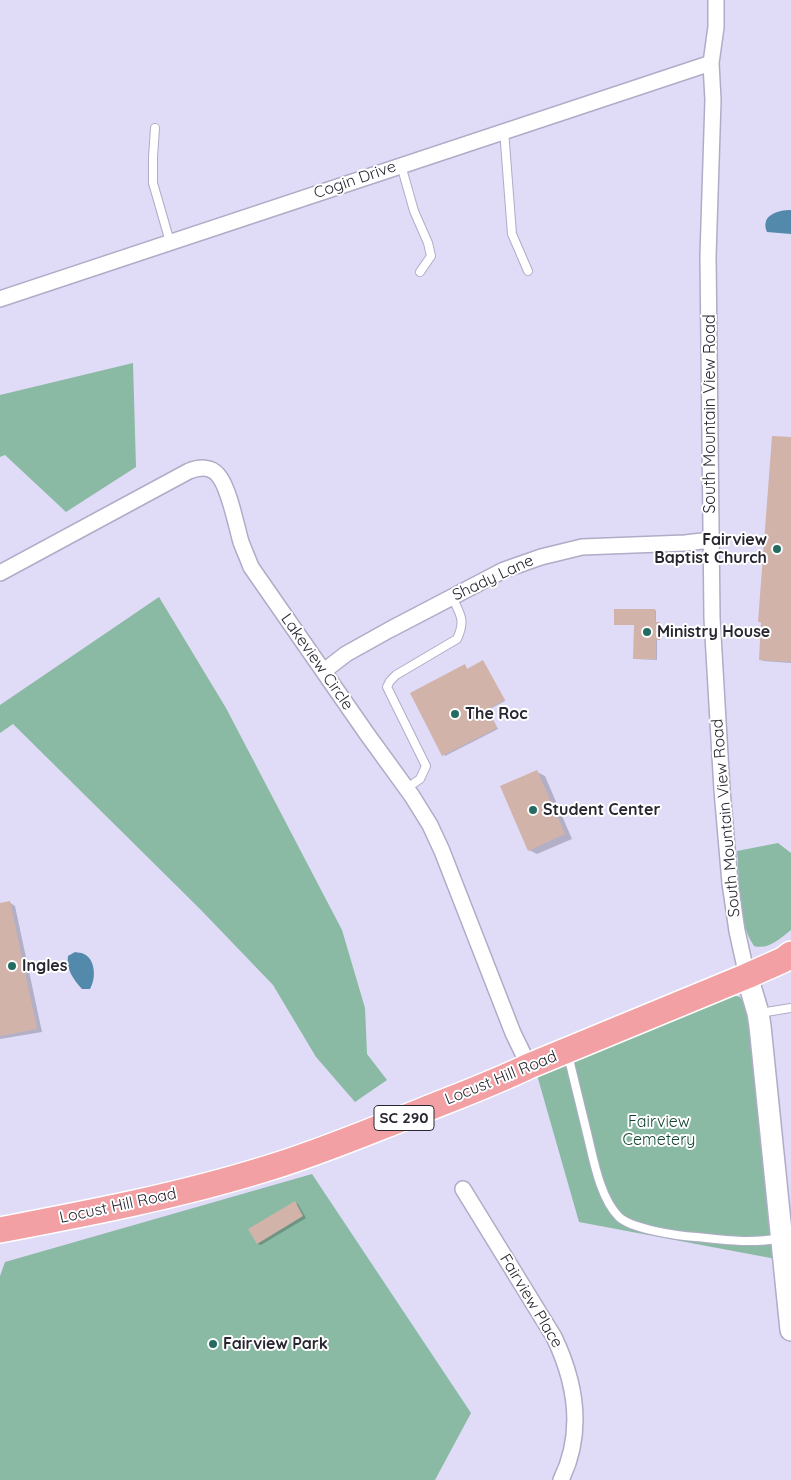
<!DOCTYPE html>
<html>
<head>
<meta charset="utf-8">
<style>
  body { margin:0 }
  canvas { display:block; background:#e0dbf7 }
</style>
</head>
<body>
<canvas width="791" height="1480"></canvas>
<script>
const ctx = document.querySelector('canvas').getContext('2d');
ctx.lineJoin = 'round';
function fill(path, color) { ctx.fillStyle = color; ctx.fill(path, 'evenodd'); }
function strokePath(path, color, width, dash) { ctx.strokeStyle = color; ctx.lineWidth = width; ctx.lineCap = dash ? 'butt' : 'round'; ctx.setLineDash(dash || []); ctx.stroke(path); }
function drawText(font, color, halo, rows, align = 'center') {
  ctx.font = font + ' Quicksand,sans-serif'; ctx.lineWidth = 4; ctx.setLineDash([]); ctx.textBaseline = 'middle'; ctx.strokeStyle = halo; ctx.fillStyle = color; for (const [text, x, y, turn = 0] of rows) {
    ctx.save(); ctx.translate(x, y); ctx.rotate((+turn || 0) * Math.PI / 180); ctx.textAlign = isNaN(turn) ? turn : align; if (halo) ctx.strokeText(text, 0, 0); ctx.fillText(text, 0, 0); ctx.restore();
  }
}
fill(new Path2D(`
  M133 363 136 467 66 512 5 455 0 457V395Z
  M159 597 226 708 342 930 365 1008 367 1054 387 1080 355 1102 316 1057 273 985 200 909 13 724 0 733V705Z
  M778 843 791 853V930C779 939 769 950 754 946 736 919 740 882 737 851Z
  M725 993 740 997 750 1012 776 1259 579 1222 537 1075Z
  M312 1174 471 1413 435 1480H0V1276L5 1262Z`), '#8abaa4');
fill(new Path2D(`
  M791 210V234L767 232C760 215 778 210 791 210Z
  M75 952C78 953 81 952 84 954 96 960 96 979 90 989H82C73 979 66 969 68 956Z`), '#538aab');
fill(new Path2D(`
  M791 439V663L763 661 760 659 762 623 760 622Z
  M655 610 656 611V624H661L660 640H657V660L636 659H635Z
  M483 662 505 701 488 710 498 729 445 756 411 693 465 666 468 670Z
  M537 772 545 776 572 839 537 854 529 850Z
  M9 902 15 906 42 1032 0 1039V904Z
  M295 1203 298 1204 306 1218 261 1245 258 1244 249 1229Z`), '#0003');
fill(new Path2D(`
  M772 436 791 437V662L759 660 761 622H758Z
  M614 609H655V622H660L659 640H656V659H633L634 625H614Z
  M483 660 505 700 488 709 497 728 442 756 410 693 465 664 467 669Z
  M537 770 565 834 528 851 500 786Z
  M10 901 37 1029 0 1036V903Z
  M295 1201 303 1216 257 1244 248 1229Z`), '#d1b3aa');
const lane = new Path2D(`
  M155 128 153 157V183L170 242
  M504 130 512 234 528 271
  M401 165 414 211 428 243 431 256 420 272
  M407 788 420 779 426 766 387 687 390 681 396 675 457 639C466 620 460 614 452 597
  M760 1013 791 1008
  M568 1055C574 1079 580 1104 586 1129 593 1156 599 1197 619 1217 632 1229 678 1236 696 1237 724 1240 752 1244 780 1238`);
const street = new Path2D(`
  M716 0V27L711 63 713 100 708 256 712 618 722 790 730 883 737 931 747 976
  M0 299 711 63
  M0 573 189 471C199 467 211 466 218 475 229 487 236 525 241 542 244 550 248 559 251 567L367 734 412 796 430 825 442 851 513 1033 529 1066
  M324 671 346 654 389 630 504 570 541 557 582 547 685 543 711 540
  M463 1189 554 1337C576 1383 584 1433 561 1480`);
const secondary = new Path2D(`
  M747 976 758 1013 760 1026 791 1330`);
const primary = new Path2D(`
  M0 1230C89 1213 178 1196 265 1169 316 1154 365 1133 414 1114 453 1098 492 1084 529 1066L747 976 783 960 791 954`);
strokePath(lane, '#b0acc7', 10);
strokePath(street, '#b0acc7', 18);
strokePath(secondary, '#b0acc7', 24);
strokePath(primary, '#fff', 28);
strokePath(lane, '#fff', 8);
strokePath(street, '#fff', 15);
strokePath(secondary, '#fff', 21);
strokePath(primary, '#f2a0a4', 25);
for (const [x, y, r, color] of [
  [777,549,5,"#246c62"],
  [647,632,5,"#246c62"],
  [455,714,5,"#246c62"],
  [533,810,5,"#246c62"],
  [12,966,5,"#246c62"],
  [213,1344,5,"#246c62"]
]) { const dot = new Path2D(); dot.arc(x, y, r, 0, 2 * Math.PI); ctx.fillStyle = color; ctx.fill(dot); strokePath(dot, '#fff', 2); }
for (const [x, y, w] of [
  [404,1118,60]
]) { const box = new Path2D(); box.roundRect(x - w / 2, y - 12.5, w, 25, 4); ctx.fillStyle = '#fff'; ctx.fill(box); strokePath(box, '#282630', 1); }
drawText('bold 15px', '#282630', null, [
  ["SC 290",404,1118]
]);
drawText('16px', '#282630', '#fff', [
  ["Cogin Drive",355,180,-19],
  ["South Mountain View Road",710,414,-90],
  ["Shady Lane",493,578,-25],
  ["Lakeview Circle",317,662,55],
  ["South Mountain View Road",726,818,-95],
  ["Locust Hill Road",501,1078,-22],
  ["Locust Hill Road",118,1206,-12],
  ["Fairview Place",531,1301,59]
]);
drawText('bold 16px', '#282630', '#fff', [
  ["Fairview",767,540,"right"],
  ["Baptist Church",767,558,"right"],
  ["Ministry House",657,632],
  ["The Roc",465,714],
  ["Student Center",543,810],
  ["Ingles",22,966],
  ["Fairview Park",223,1344]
], 'left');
drawText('16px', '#134734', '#fff', [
  ["Fairview",659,1122],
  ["Cemetery",659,1140]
]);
</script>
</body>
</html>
